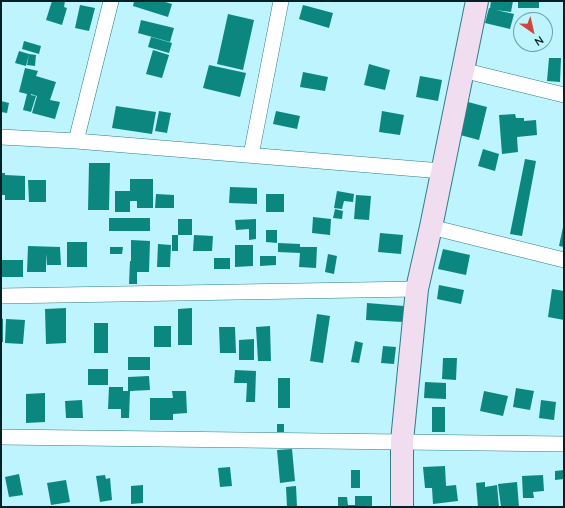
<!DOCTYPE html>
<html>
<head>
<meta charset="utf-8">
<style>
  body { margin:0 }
  #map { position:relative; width:565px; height:508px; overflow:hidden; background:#bdf4fd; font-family:Quicksand,sans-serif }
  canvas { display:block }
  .frame { position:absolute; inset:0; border:2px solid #012125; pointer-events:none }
  .north { position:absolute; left:513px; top:12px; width:40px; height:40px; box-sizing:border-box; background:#bdf4fd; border:1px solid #72a0a7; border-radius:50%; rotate:146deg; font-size:11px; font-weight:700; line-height:16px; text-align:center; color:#012125 }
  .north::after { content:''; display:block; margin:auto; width:14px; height:18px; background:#d3453a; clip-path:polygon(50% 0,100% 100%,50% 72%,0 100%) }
</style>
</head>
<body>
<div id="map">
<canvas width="565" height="508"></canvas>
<div class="frame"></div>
<div class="north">N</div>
</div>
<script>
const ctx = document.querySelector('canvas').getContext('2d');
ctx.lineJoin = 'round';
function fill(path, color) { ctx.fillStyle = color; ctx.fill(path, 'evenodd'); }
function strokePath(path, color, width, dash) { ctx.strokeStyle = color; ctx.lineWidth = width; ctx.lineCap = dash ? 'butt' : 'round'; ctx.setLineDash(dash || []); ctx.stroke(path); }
fill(new Path2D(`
  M52 1H65L64 7 67 8 62 25 46 20Z
  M134 1H162L172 4 168 17 133 6Z
  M491 1H513L511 12 496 10 514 14 510 29 485 23 489 8H490Z
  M518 1H539V8H518Z
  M80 5 95 8 89 31 75 28Z
  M303 5 333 13 329 28 299 19Z
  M228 14 254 20 243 70 217 64Z
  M141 20 174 28 170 42 138 33Z
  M151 37 172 43 169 53 148 47Z
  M24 41 41 46 39 54 22 49Z
  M153 50 169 55 162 78 146 74Z
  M19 51 29 54 26 66 15 63Z
  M29 54 36 55 35 66 27 65Z
  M549 58H561L560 82 547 81Z
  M369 64 390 70 385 90 364 85Z
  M209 65 246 73 240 97 203 88Z
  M25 68 38 71 36 76 56 82 50 100 60 102 55 119 32 113 37 96 31 94V95L36 96 31 112 23 110 27 94 19 92Z
  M303 72 328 77 325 91 300 87Z
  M420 76 442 80 438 101 416 97Z
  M1 101 9 103 7 113 1 112Z
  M468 102 487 107 479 140 460 135Z
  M116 106 156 112 152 134 112 128Z
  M159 111 171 113 167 133 155 131Z
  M276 111 300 116 297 129 273 124Z
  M382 111 404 115 400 135 379 132Z
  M515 114 516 118H524V121L536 120 537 135 517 137 518 152 502 154 499 115Z
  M483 149 499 154 495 171 478 166Z
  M525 159 536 161 522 236 510 234Z
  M89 163H110L109 210H88Z
  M1 173H5V175L25 176V200H5V195H1Z
  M130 179H153V208H137V201H130V212H115V191H130Z
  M28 180H46V202H29Z
  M230 187 257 188V204L229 203Z
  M337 191 354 194 353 202 344 201 342 209 334 208Z
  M156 194 174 195V208H155Z
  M266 194H284V212H266Z
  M356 195 371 196 369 220 354 219Z
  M335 209 343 211 342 219 333 218Z
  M313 217 331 219 330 235 312 233Z
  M109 218H150V231H109Z
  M178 219H192V235H178V251H172V235H178Z
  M256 219V239L249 240V229L236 230 235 220Z
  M563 227H564V247L559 246Z
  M266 230H277V243L266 242Z
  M380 233 403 235 401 254 378 252Z
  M194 235 213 236 212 251H193Z
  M131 240 150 241 149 272H137V284H129L130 261H135H131Z
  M67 242H87V267H67Z
  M278 243 300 244V247H317L316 268 299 267 300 253 278 252Z
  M158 244 171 245 170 267H157Z
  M235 245H253V266L235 267Z
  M28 246 60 247 61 265H47L46 254V272H27Z
  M110 247H123L122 254H110Z
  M443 249 470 255 466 275 438 269Z
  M328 254 337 256 334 274 325 272Z
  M260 256H276V265L260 266Z
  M214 258H230V269H214Z
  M1 260H23V277H1Z
  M439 285 464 290 461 304 437 299Z
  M552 289 564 291V320L548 317Z
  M367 303 404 306 403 322 366 320Z
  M66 308V343L46 344 45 309Z
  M192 308V345H178V309Z
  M317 314 330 316 323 363 310 361Z
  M1 318 3 319V342H1Z
  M6 319 25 320 23 344 5 343Z
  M94 323H108V353H94Z
  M154 326H171V347H154Z
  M270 326 271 361H258L256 327Z
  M219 327H235L236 353H220Z
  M254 339V360H239V340Z
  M355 341 363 343 359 363 351 362Z
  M383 346 396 347 394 364 381 363Z
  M128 357H150V370H128Z
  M443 358H457L456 380 442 379Z
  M88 369H108V385H88Z
  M235 370 256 371 255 402H246L247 383H234Z
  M149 376 150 390 130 391 129 418H121V409H108L109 387H123V391H128V377Z
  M278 378H290V408H278Z
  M425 382 446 383V399L424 398Z
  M516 388 534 391 530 410 513 407Z
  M172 391H186L187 413 173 414V406V420H150V398H173Z
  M484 391 508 396 503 416 480 411Z
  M45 393V422L26 423V394Z
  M82 400 83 418H66L65 401Z
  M541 400 556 402 554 420 539 418Z
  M432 407H445V432H432Z
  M277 424H284V432H277Z
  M292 449 295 481 280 483 277 450Z
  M445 466 446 486 456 485 458 501 433 504 432 488H425L423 467Z
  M230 467 232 486 220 487 218 468Z
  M351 470H360V488H351Z
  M564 470V479L555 480V471Z
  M19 474 23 495 9 497 5 477Z
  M105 475 106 479 110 478 112 500 100 502 96 476Z
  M543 475 544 491 533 492 534 498H523L522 476Z
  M66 480 70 502 51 505 47 483Z
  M485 482V487L497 485 499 507H478L476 483Z
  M517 482 519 507H501L498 484Z
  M143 485V503L131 504V486Z
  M296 486 297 507H287L286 487Z
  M355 496H372V507H338V497H347L348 505H355Z`), '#0c8780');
const street = new Path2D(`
  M462 70 564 95
  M1 137 76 141 442 171
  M76 141 111 1
  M251 155 281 1
  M431 227 564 260
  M1 296 417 289
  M1 437 564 444`);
const secondary = new Path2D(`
  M402 507V441L417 289 431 227 477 1`);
strokePath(street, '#317e89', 16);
strokePath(secondary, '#317e89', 24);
strokePath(street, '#fff', 15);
strokePath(secondary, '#f1ddf0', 22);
</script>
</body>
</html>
